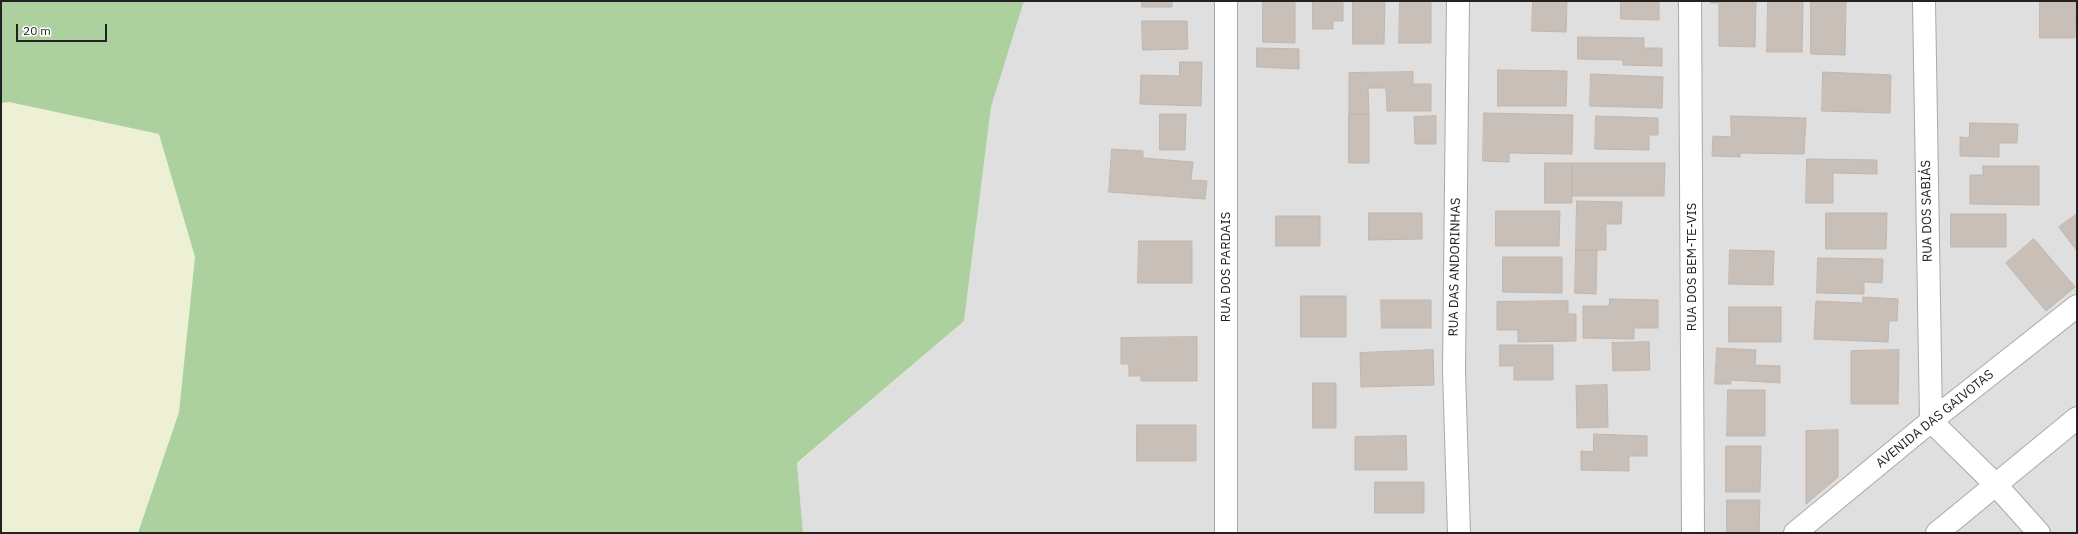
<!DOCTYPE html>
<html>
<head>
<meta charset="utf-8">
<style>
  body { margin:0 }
  #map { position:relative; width:2078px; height:534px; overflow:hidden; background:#f2efe9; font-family:"IBM Plex Sans",sans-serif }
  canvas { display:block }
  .frame { position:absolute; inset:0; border:2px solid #222; pointer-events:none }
  .scale { position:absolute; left:16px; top:24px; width:91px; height:18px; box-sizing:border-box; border:2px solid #222; border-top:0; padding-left:5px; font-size:12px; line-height:14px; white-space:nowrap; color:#222; -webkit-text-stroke:3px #fff; paint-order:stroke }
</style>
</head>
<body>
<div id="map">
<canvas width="2078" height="534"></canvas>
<div class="frame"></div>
<div class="scale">20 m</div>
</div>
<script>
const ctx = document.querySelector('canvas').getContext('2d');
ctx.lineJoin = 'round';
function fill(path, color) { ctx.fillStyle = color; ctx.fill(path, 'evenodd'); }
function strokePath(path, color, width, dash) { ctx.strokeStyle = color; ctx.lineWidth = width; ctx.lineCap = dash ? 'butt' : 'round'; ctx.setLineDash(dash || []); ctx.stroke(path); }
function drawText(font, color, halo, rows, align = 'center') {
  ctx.font = font + ' "IBM Plex Sans",sans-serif'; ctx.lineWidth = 3; ctx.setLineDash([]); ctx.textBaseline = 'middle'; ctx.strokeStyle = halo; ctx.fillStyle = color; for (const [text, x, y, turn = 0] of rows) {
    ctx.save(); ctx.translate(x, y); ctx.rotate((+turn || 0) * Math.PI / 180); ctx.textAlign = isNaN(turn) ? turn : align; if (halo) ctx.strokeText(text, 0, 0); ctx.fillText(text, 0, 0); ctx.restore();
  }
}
fill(new Path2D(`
  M1024 1H2077V533H803L797 464 964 321 991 107Z`), '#e0dfdf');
fill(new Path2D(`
  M9 102 159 134 195 257 179 412 138 533H1V103Z`), '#eef0d5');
fill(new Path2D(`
  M1 1H1024L991 107 964 321 797 463 803 533H138L179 412 195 257 159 134 9 102 1 103Z`), '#add19e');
const building = new Path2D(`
  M1142 1H1172V7H1142Z
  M1263 1H1295V43L1263 42Z
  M1313 1H1343V21H1333V29H1313Z
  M1353 1H1385L1384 44H1353Z
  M1400 1H1431V43H1399Z
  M1533 1H1567L1566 32 1532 31Z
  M1621 1H1659V20L1621 19Z
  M1711 1H1756L1755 47 1719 46V3H1711Z
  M1768 1H1803L1802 52H1767Z
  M1811 1H1846L1845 55 1811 54Z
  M2040 1H2076L2075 38H2040Z
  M1142 21H1187L1188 49 1143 50Z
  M1578 37 1644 38V48H1662V66L1623 65V60L1578 59Z
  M1257 48 1299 49V69L1257 67Z
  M1180 62H1202L1201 106 1140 104 1141 75 1179 76Z
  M1498 70 1567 71 1566 106H1498Z
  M1413 72V84H1431V111H1387L1386 88H1368L1369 114H1349V73Z
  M1823 72 1891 75 1890 113 1822 111Z
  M1591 74 1663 77 1662 108 1590 106Z
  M1484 113 1573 115 1572 154 1509 153V162L1483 161Z
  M1160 114H1186L1185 150H1160Z
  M1349 114H1369V163H1349Z
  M1436 116V144H1415L1414 117Z
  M1596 116 1658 118V135H1649V150L1595 149Z
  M1731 116 1806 118 1804 154 1740 153V157L1712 156 1713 136 1731 137Z
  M1970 123 2018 124 2017 143H1999V157L1960 156V137L1969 138Z
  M1112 149 1143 151V158L1193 162 1191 180 1207 181 1205 199 1109 192Z
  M1807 159 1877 160V174L1833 173V203H1806Z
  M1545 163H1572V203H1545Z
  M1572 163H1665L1664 196H1572Z
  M1983 166H2039V205L1970 204V175H1983Z
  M1577 201 1622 202 1621 224H1606V250H1576Z
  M1496 211H1560L1559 246H1496Z
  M1369 213H1422V239L1369 240Z
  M1826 213H1887L1886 249H1826Z
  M1951 214H2006V247H1951Z
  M2077 214V251L2059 227Z
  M1276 216H1320V246H1276Z
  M2034 239 2075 287 2046 311 2006 263Z
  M1139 241H1192V283H1138Z
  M1576 250H1597L1596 294 1575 293Z
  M1730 250 1774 251 1773 285 1729 284Z
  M1503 257H1562V293L1503 292Z
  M1818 258 1883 259 1882 283 1864 282V294L1817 293Z
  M1301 296H1346V337H1301Z
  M1863 297 1898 299 1897 321H1889L1888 342 1814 339 1816 301 1863 303Z
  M1610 299 1658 300V328H1634V339L1583 338V306H1609Z
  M1381 300H1431V328H1382Z
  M1568 301V314H1576V341L1518 342V330H1497V302Z
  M1729 307H1781V342H1729Z
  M1197 337V381H1141V376H1129V364H1121V338Z
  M1649 342 1650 370 1613 371 1612 343Z
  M1500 345H1553V380H1514V366H1500Z
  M1717 348 1756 350 1755 365 1780 366V383L1731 380V384H1715Z
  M1433 350 1434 385 1361 387 1360 353Z
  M1899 350 1898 404H1851V351Z
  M1313 383H1336V428H1313Z
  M1607 385 1608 427 1577 428 1576 386Z
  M1728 390H1765V436H1727Z
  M1137 425H1196V461H1137Z
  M1838 430V477L1806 504V431Z
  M1594 434 1647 436V456H1629V471L1581 470V451L1593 452Z
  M1406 436 1407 470H1355V437Z
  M1726 446H1761L1760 492H1726Z
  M1375 482H1424V513H1375Z
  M1727 500H1760L1759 533H1727Z`);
fill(building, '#c7bfb8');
strokePath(building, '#c4b6ab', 1);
const minor = new Path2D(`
  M1458 1 1454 370 1459 533
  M1690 1 1693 533
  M1924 1 1931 421 1996 485 2039 533
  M1226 533V1
  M1795 533 1931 421 2077 306
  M1937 533 2077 418`);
strokePath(minor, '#a9a9a9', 24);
strokePath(minor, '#fff', 22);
drawText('13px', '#222', '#fff', [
  ["RUA DOS SABIÁS",1927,211,-91],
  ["RUA DOS PARDAIS",1226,267,-90],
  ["RUA DAS ANDORINHAS",1455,267,-89],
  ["RUA DOS BEM-TE-VIS",1692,267,-90],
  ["AVENIDA DAS GAIVOTAS",1935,419,-39]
]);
</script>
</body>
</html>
